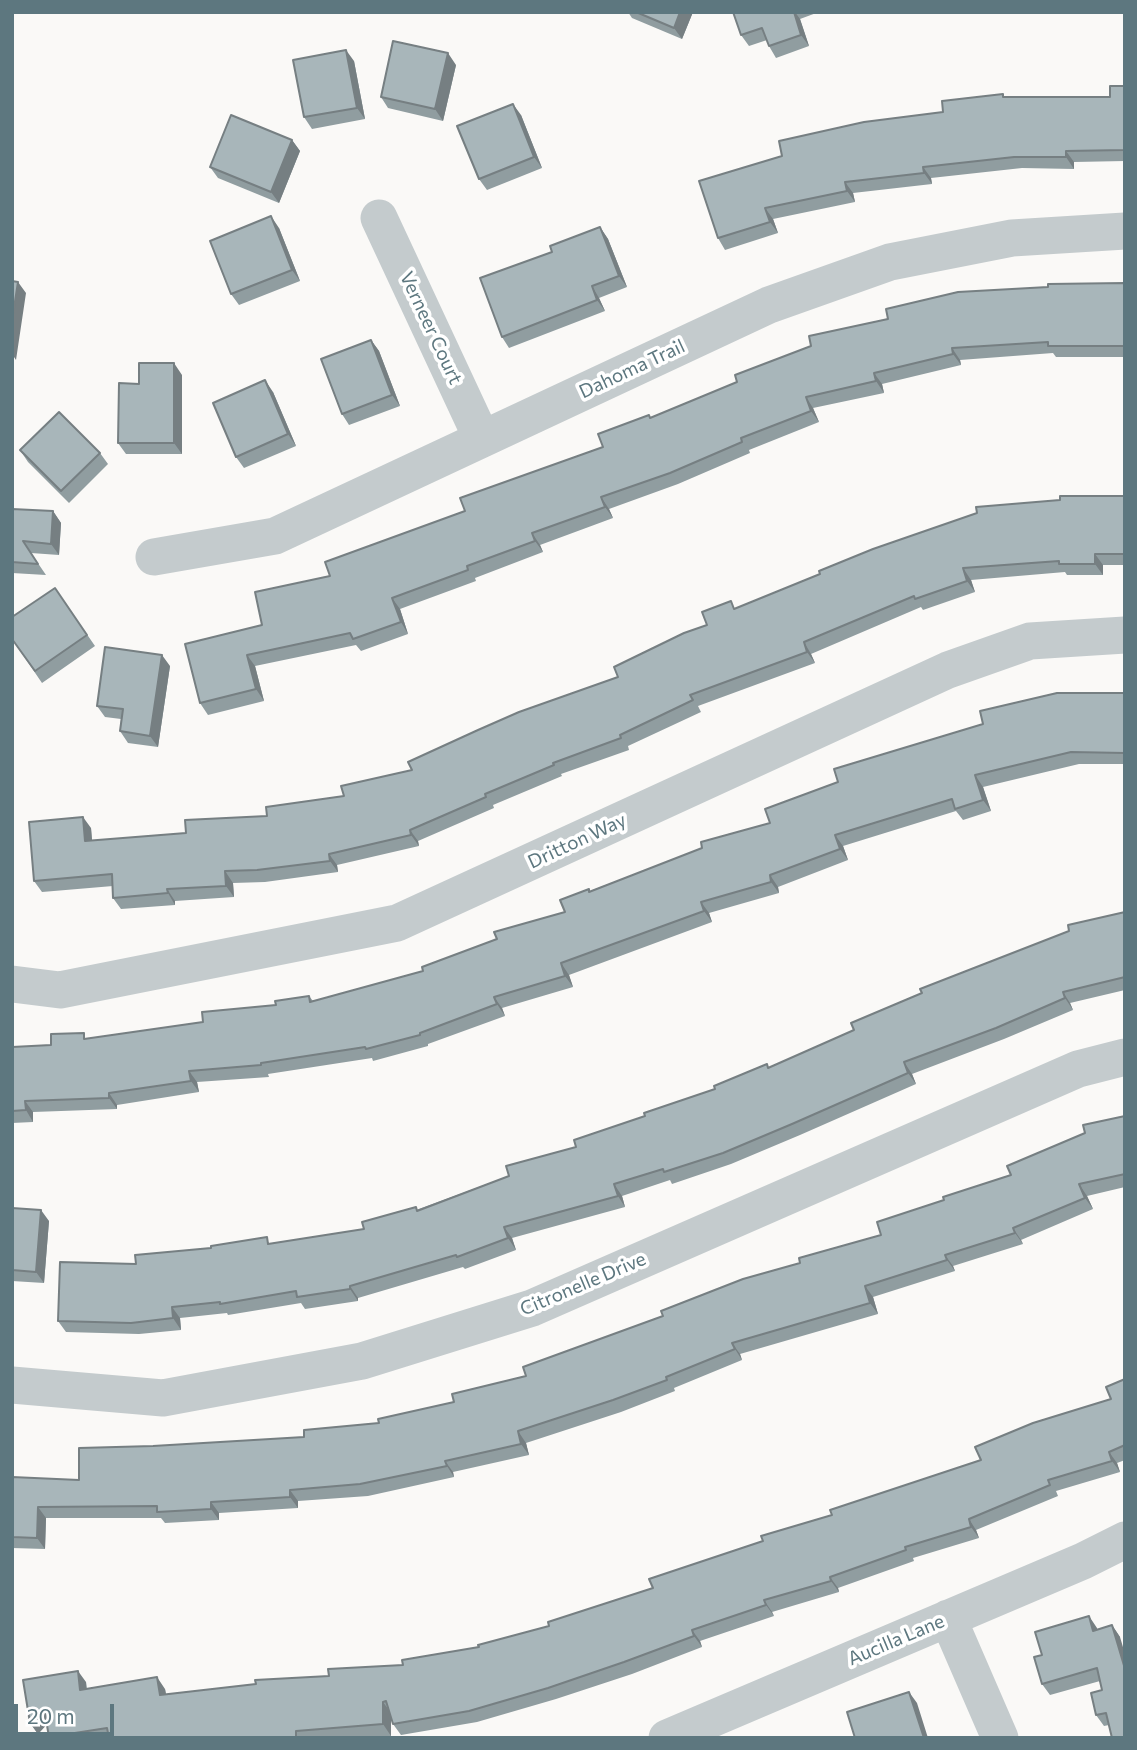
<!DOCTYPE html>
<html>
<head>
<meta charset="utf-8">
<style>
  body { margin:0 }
  #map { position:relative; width:1137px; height:1750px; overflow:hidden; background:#faf9f7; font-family:Commissioner,sans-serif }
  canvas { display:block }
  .frame { position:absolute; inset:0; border:14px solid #5d777f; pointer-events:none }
  .scale { position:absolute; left:14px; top:1704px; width:100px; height:32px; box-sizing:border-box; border:4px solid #5d777f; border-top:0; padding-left:9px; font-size:21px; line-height:24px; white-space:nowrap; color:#5d777f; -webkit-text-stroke:5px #fff; paint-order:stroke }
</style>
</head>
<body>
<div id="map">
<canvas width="1137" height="1750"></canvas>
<div class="frame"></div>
<div class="scale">20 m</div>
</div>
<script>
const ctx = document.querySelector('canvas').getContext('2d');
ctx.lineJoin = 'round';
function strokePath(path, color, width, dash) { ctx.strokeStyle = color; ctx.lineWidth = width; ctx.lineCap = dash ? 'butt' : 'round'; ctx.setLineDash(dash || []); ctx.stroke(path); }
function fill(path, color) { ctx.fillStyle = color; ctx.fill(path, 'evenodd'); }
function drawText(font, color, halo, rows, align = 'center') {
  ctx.font = font + ' Commissioner,sans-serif'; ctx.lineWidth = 7; ctx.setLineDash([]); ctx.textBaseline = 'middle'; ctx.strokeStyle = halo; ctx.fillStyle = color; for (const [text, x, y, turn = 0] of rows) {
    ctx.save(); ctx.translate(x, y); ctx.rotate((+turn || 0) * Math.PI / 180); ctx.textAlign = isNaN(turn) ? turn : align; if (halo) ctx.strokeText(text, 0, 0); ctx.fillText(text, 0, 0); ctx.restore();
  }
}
strokePath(new Path2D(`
  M379 218 482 439
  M154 557 275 536 769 305 890 262 1012 238 1125 231
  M12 984 60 990 397 923 948 670 1030 641 1125 635
  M12 1385 163 1398 362 1361 532 1308 1078 1069 1125 1057
  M948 1618 1000 1738
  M667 1738 1083 1561 1125 1540`), '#c4cbcd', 37);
fill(new Path2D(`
  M628 12H693L682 39 632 18Z
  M733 12H819L800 19 809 46 776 58 769 46 767 40 749 46 741 35Z
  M354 61 365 119 312 129 304 117Z
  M456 65 443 121 388 108 381 97Z
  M1125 86V161L1074 162V169L1022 168 931 178 932 184 853 193 855 202 773 219 778 233 725 250 718 238 699 181 943 112 1005 97H1110Z
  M521 115 542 168 487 190 479 179Z
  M292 140 300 151 279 203 218 178 210 167Z
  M600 227 608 239 627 287 599 298 605 311 509 348 502 337 552 252Z
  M279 228 300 281 239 305 231 294Z
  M1125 283V357H1056L1053 353 960 360 961 365 882 384 884 393 813 408 819 422 749 450 750 453 678 484 609 509 613 518 540 545 543 552 475 578 476 581 400 609 408 634 361 651 356 645 255 666 264 701 208 715 200 703 262 625 330 576 465 511 603 447 649 415 651 418Z
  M371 340 379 351 400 406 349 425 342 414Z
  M182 375V454H126L118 443 139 384Z
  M273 392 296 446 244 468 236 457Z
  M20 450 100 453 108 464 69 503 28 462Z
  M1125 496V565H1103V575H1067L1065 572 971 580 975 592 923 610 921 607 811 654 815 663 698 706 701 712 628 746 629 750 561 774 562 776 493 805 494 808 418 841 419 846 337 865 338 872 265 882 233 883 234 897 175 901V905L121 909 113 898V886L42 892 34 881 91 828 92 841 186 833 267 816 344 796 412 770 618 677 736 608Z
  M12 509 53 511 61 523 59 555 31 553 46 575 12 573Z
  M55 588 95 646 42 683 12 639Z
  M170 666 158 747 128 743 120 731 121 719 105 717 97 706Z
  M1125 693V764H1079L983 787 991 811 963 820 956 811 843 846 848 860 778 887 779 893 709 913 712 922 569 975 573 987 502 1008 505 1016 428 1044V1046L373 1061 372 1058 268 1074 269 1077 197 1082 199 1092 117 1105V1109L33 1112V1122L12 1123V1047L51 1045 203 1022 276 1005 309 996 313 1001 423 971 497 939 565 912 590 891 770 823Z
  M1125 912V990L1070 1003 1073 1010 1004 1039 912 1074 916 1084 800 1135 731 1164 672 1184 670 1180 622 1196 625 1207 512 1238 516 1250 465 1269 463 1267 358 1298V1301L305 1309 301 1303 228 1315 227 1313 180 1318 181 1330 139 1334 66 1332 58 1321 136 1264 364 1229 509 1176 645 1116 769 1068Z
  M1125 1116V1187L1087 1196 1093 1209 1021 1240 1023 1244 953 1266 955 1271 873 1297 878 1314 740 1354 742 1360 674 1388 675 1391 621 1412 526 1443 529 1455 453 1472 454 1477 368 1496 298 1501V1508L219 1513V1520L165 1523 161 1518H46L45 1549 12 1548V1477L79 1480 153 1446 304 1437 379 1423 454 1402 526 1376 663 1316 800 1263 881 1235 944 1200 1011 1175Z
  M12 1208 49 1221 44 1283 12 1281Z
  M1125 1379V1460L1117 1463 1120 1472 1056 1491 1058 1496 976 1530 979 1538 913 1558 914 1561 838 1588 839 1592 772 1612 774 1616 700 1641 702 1647 632 1674 556 1699 477 1722 401 1735 393 1724 391 1717V1736L363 1738H49L47 1724 38 1734 30 1723 86 1682 87 1689H165L166 1694 329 1676 403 1665 479 1647 549 1626 653 1588 763 1541 981 1460 1111 1399Z
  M1112 1625 1120 1637 1109 1725 1104 1726 1096 1715 1102 1690 1100 1681 1050 1695 1042 1684V1655L1097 1628V1630Z`), '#909da0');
fill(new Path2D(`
  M680 12H693L682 39 674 28Z
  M794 12H795L800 19 809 46 801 35Z
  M346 50 354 61 365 119 357 108Z
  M448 53 456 65 443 121 435 109Z
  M513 104 521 115 542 168 534 157Z
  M292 140 300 151 279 203 271 192Z
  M1066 151 1074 162V169L1066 157Z
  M923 167 931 178 932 184 924 173Z
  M845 182 853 193 855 202 847 191Z
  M765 208 773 219 778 233 770 222Z
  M271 216 279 228 300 281 292 270Z
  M600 227 608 239 627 287 619 276Z
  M18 282 26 293 16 360 12 354V321Z
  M592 286 599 298 605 311 597 300Z
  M371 340 379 351 400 406 392 395Z
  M952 348 960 360 961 365 953 354Z
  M174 363 182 375V454L174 443Z
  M874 373 882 384 884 393 876 381Z
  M265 380 273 392 296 446 288 434Z
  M806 397 813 408 819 422 811 411Z
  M601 497 609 509 613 518 605 507Z
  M53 511 61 523 59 555 51 544Z
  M532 533 540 545 543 552 535 541Z
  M1095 554 1103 565V575L1095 564Z
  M963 568 971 580 975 592 967 581Z
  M392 598 400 609 408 634 401 622Z
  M804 642 811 654 815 663 807 652Z
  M162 655 170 666 158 747 150 736Z
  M247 655 255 666 264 701 256 689Z
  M975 775 983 787 991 811 983 800Z
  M83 817 91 828 93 852 85 841Z
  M410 830 418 841 419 846 411 835Z
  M835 835 843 846 848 860 840 849Z
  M329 854 337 865 338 872 330 861Z
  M225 871 233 883 234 897 226 886Z
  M770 875 778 887 779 893 771 882Z
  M167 889 175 901V905L168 893Z
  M701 902 709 913 712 922 704 911Z
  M561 963 569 975 573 987 565 976Z
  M1063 992 1070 1003 1073 1010 1065 998Z
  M494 997 502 1008 505 1016 497 1004Z
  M904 1062 912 1074 916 1084 908 1073Z
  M189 1071 197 1082 199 1092 191 1081Z
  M109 1093 117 1105V1109L109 1098Z
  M25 1101 33 1112V1122L26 1110Z
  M614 1184 622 1196 625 1207 618 1196Z
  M1079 1184 1087 1196 1093 1209 1085 1198Z
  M41 1210 49 1221 44 1283 36 1272Z
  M504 1227 512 1238 516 1250 508 1238Z
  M1013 1228 1021 1240 1023 1244 1015 1233Z
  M945 1255 953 1266 955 1271 947 1260Z
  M350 1286 358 1298V1301L350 1289Z
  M865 1286 873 1297 878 1314 870 1303Z
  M172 1307 180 1318 181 1330 173 1318Z
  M732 1343 740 1354 742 1360 735 1349Z
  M518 1431 526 1443 529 1455 521 1444Z
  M1109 1452 1117 1463 1120 1472 1112 1461Z
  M445 1461 453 1472 454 1477 447 1466Z
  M290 1490 298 1501V1508L290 1497Z
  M211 1502 219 1513V1520L211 1509Z
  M38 1507 46 1518 45 1549 37 1538Z
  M969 1519 976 1530 979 1538 971 1527Z
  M830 1577 838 1588 839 1592 831 1581Z
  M764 1600 772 1612 774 1616 766 1605Z
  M1089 1616 1097 1628 1101 1642 1093 1631Z
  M1112 1625 1120 1637 1125 1654V1669Z
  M692 1630 700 1641 702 1647 694 1636Z
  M78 1671 86 1682 87 1702 80 1690Z
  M157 1677 165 1689 168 1706 160 1695Z
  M909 1692 917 1703 928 1738H924Z
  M383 1702 391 1713V1736L383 1724Z
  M44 1708 52 1719 38 1734 30 1723Z`), '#767f82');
const building = new Path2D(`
  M636 12H680L674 28Z
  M733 12H794L801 35 769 46 762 28 741 35Z
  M393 41 448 53 435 109 381 97Z
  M346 50 357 108 304 117 293 60Z
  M1110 86H1125V150L1066 151V157H1014L923 167 924 173 845 182 847 191 765 208 770 222 718 238 699 181 782 156 779 141 864 122 943 112 942 101 1003 94V97H1110Z
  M513 104 534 157 479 179 457 126Z
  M231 115 292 140 271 192 210 167Z
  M271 216 292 270 231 294 210 241Z
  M600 227 619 276 592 286 597 300 502 337 480 278 552 252 550 246Z
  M12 281 18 282 12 321Z
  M1125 283V346H1048V342L952 348 953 354 874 373 876 381 806 397 811 411 741 438 742 442 670 473 601 497 605 507 532 533 535 541 467 566 468 570 392 598 401 622 353 639 350 633 247 655 256 689 200 703 185 644 262 625 255 592 330 576 325 562 465 511 460 498 603 447 598 434 649 415 650 418 737 382 735 375 811 346 809 336 888 319 886 309 958 292 1048 287V284Z
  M371 340 392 395 342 414 321 359Z
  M139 363H174V443H118L119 383 139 384Z
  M265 380 288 434 236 457 213 403Z
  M59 412 100 453 61 491 20 450Z
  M1060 496H1125V554H1095V564H1059V561L963 568 967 581 915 599 914 596 804 642 807 652 690 695 693 700 620 735 621 738 553 763 554 765 485 794 486 797 410 830 411 835 329 854 330 861 257 870 225 871 226 886 167 889 168 893 113 898 112 874 34 881 29 822 83 817 85 841 186 833 185 820 267 816 266 807 344 796 341 786 412 770 408 762 478 730 519 712 618 677 614 667 684 633 707 625 702 612 731 601 734 609 820 574 819 571 873 549 977 513 976 507 1060 500Z
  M12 509 53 511 51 544 23 541 38 564 12 562Z
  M55 588 87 635 35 671 12 639V617Z
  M105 647 162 655 150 736 120 731 123 709 97 706Z
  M1057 693H1125V753L1071 752 975 775 983 800 955 809 952 799 835 835 840 849 770 875 771 882 701 902 704 911 561 963 565 976 494 997 497 1004 420 1033V1035L366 1049 365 1047 261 1063V1065L189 1071 191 1081 109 1093V1098L25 1101 26 1110 12 1111V1047L51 1045V1034L84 1033V1039L203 1022 202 1012 276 1005 275 1001 309 996 310 1002 423 971 422 967 497 939 494 932 565 912 560 900 589 889V892L702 848 701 842 770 823 765 809 838 782 834 769 983 724 980 711Z
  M1125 912V977L1063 992 1065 998 996 1028 904 1062 908 1073 792 1124 723 1153 664 1172 663 1169 614 1184 618 1196 504 1227 508 1238 457 1257 456 1255 350 1286V1289L297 1297 296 1291 220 1304V1302L172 1307 173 1318 131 1323 58 1321 60 1262 136 1264 135 1255 211 1248V1246L267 1237 268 1244 364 1229 362 1222 416 1207 417 1211 509 1176 506 1166 576 1147 574 1140 645 1116 644 1113 715 1089 714 1086 767 1064 768 1068 854 1030 851 1023 922 993 920 989 1069 931 1068 925Z
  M1125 1116V1174L1079 1184 1085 1198 1013 1228 1015 1233 945 1255 947 1260 865 1286 870 1303 732 1343 735 1349 666 1377 667 1380 613 1400 518 1431 521 1444 445 1461 447 1466 360 1484 290 1490V1497L211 1502V1509L157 1512V1506L38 1507 37 1538 12 1537V1477L79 1480V1448L153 1446 304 1437V1430L379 1423 378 1419 454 1402 452 1394 526 1376 523 1367 663 1316 661 1311 743 1279 800 1263 799 1258 881 1235 877 1222 944 1200 943 1197 1011 1175 1007 1166 1085 1133 1083 1125Z
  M12 1208 41 1210 36 1272 12 1270Z
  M1125 1379V1445L1109 1452 1112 1461 1048 1480 1050 1485 969 1519 971 1527 905 1547 906 1550 830 1577 831 1581 764 1600 766 1605 692 1630 694 1636 624 1662 548 1688 469 1711 393 1724 386 1701 383 1702V1724L296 1731V1738H109L107 1728 49 1737 44 1708 30 1723 23 1680 78 1671 80 1690 157 1677 160 1695 256 1684 255 1680 329 1676 328 1669 403 1665 402 1660 479 1647 478 1645 549 1626 548 1622 653 1588 649 1579 763 1541 761 1536 832 1515 830 1510 981 1460 975 1447 1033 1423 1111 1399 1106 1387Z
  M1089 1616 1093 1631 1112 1625 1125 1669V1738H1112L1106 1713 1096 1715 1091 1693 1102 1690 1097 1668 1042 1684 1034 1657 1042 1655 1035 1632Z
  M909 1692 924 1738H855L847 1712Z`);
fill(building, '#a8b6ba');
strokePath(building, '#767f82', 2);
drawText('19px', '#5d777f', '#fff', [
  ["Verneer Court",431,328,65],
  ["Dahoma Trail",632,369,-25],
  ["Dritton Way",577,841,-25],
  ["Citronelle Drive",583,1284,-23],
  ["Aucilla Lane",896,1640,-23]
]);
</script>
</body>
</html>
